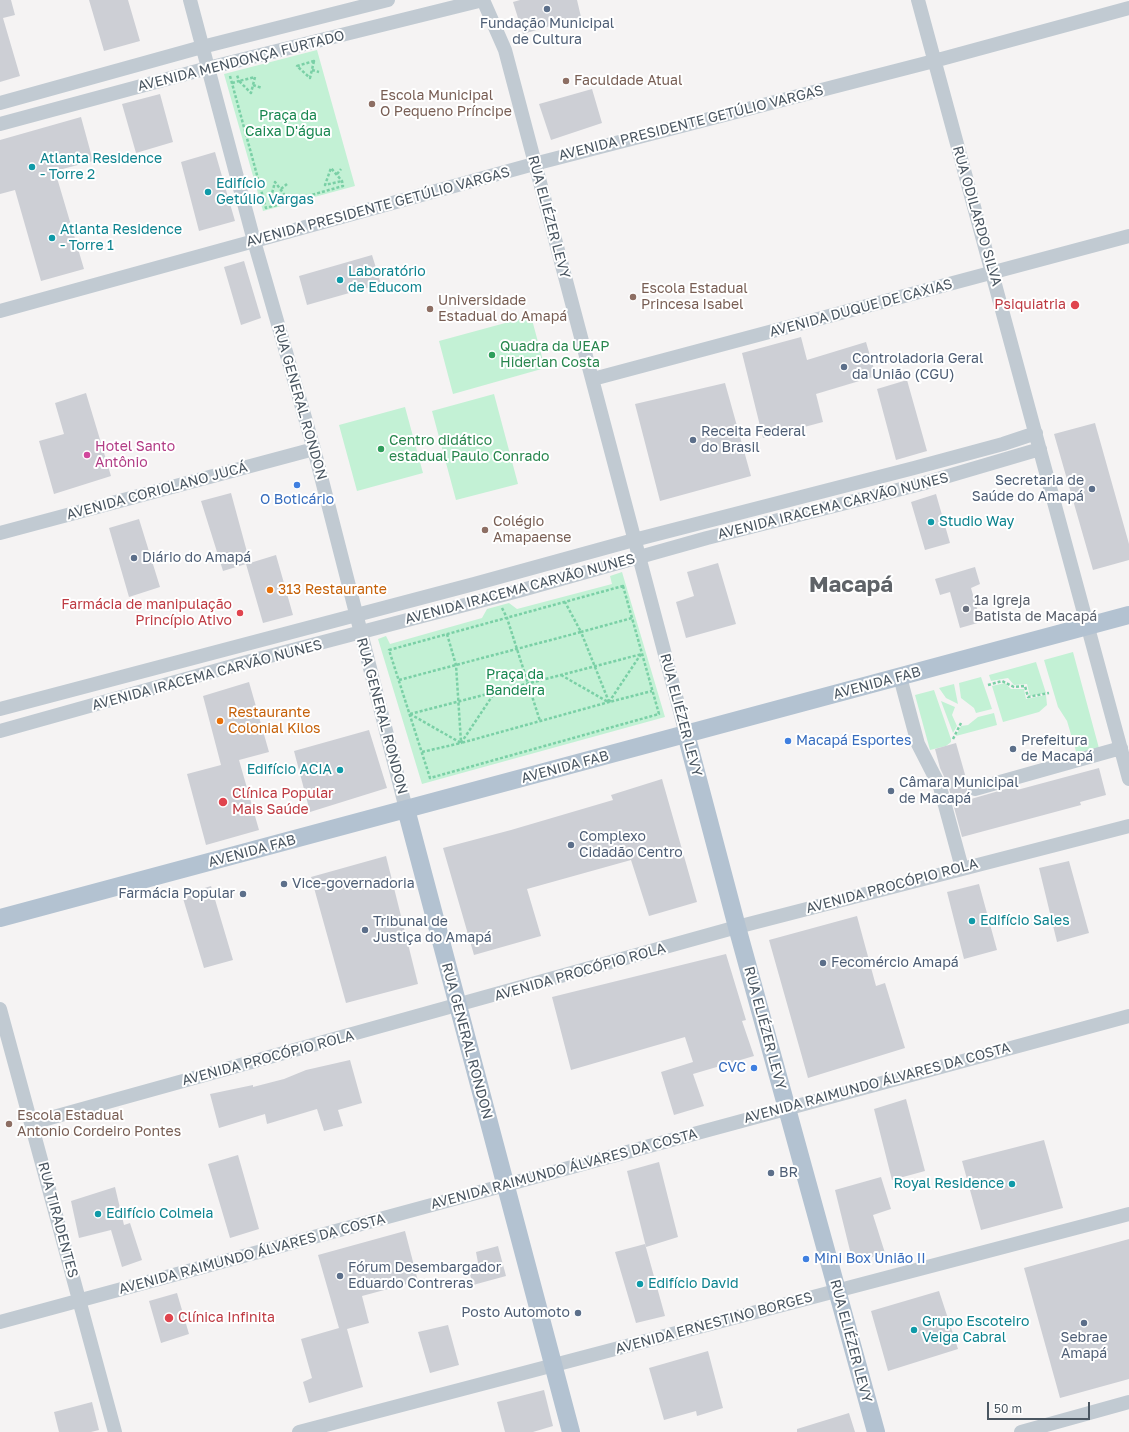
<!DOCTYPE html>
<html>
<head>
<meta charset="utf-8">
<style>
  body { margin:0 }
  #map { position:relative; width:1129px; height:1432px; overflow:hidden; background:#f5f3f3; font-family:"Golos Text",sans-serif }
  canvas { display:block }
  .scale { position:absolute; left:987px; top:1402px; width:103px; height:18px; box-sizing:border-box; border:2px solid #4a5661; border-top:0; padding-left:5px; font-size:12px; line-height:14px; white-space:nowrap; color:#4a5661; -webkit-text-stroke:3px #fff; paint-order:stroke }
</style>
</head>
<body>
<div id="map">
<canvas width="1129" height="1432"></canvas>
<div class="scale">50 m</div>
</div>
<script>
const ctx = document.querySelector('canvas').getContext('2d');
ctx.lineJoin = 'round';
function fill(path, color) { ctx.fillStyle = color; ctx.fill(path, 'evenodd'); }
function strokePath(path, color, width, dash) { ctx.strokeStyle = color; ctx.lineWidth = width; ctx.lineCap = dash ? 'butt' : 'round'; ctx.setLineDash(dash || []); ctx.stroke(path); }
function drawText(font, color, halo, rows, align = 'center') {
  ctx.font = font + ' "Golos Text",sans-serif'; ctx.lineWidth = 4; ctx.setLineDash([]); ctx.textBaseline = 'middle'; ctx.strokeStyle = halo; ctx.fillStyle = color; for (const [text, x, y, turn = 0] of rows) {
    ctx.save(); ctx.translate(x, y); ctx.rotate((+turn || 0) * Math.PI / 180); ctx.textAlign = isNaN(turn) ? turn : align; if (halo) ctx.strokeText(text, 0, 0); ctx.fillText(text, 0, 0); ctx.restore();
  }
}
fill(new Path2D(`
  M317 50 355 186 263 211 224 74Z
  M531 316 545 368 453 394 439 341Z
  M494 394 518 484 456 500 432 411Z
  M405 407 423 473 357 491 339 425Z
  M622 572 665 717 422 784 378 639 386 636 390 644 482 618 487 609 509 603 517 609 612 584 610 576Z
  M1073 652 1100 752 1078 758 1067 721 1058 707 1044 660Z
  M1036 662 1046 693 1030 696 1027 684 1014 685 1008 678 991 681 989 675Z
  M981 677 992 709 976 713 974 708 961 698 959 683Z
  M1005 683 1011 689H1024L1026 699 1046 695 1047 705 1039 712 1003 722 992 686Z
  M954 684 958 704 946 698 939 688Z
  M934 690 951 739V742L946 746 930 750 915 695Z
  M941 701 955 707 952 715 957 726 953 733Z
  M994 713 997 725 956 736 961 726 968 725 978 717Z`), '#c3f1d5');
fill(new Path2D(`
  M0 0H11L15 15 3 18 20 76 0 82Z
  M89 0H128L140 41 104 51Z
  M520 0H577L581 17 523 34 513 2Z
  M592 89 602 123 551 140 539 104Z
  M160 94 173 142 136 153 122 104Z
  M81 117 93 161 55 171 84 269 41 281 15 190 0 194V140Z
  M215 152 235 221 199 231 181 162Z
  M372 255 381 284 307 305 299 276Z
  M244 261 261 318 241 325 224 267Z
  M801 337 807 360 866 342 876 376 816 394 823 422 763 438 742 353Z
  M907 380 927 451 896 460 877 389Z
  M725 383 751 476 660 501 635 404Z
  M86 393 111 476 54 494 39 441 64 434 55 403Z
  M1095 423 1129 544V560L1093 570 1054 434Z
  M231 493 250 563 276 555 293 615 263 623 246 564 223 571 201 501Z
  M936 494 950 543 925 550 911 502Z
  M139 519 160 587 129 597 109 528Z
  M718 563 736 624 686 638 676 602 694 596 687 572Z
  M975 567 980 584 971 588 981 622 960 628 950 592 940 595 935 579Z
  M249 682 269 752 239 760 259 830 206 845 187 774 221 765 203 696Z
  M369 730 387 788 310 812 294 751Z
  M956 743 968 785 967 791 971 799 1016 786 1017 790 1099 768 1106 795 1080 802 1081 805 962 837 948 785 940 768 935 749Z
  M662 779 697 902 649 916 631 860 527 889 541 936 474 955 443 848 511 830 613 800 611 795Z
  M386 856 418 984 346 1003 311 877Z
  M1069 861 1089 933 1057 942 1039 868Z
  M979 884 997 950 964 959 947 892Z
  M211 886 233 960 204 968 182 895Z
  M857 916 876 986 885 983 905 1048 808 1078 769 940Z
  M726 954 746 1020 742 1021 754 1056 693 1074 704 1106 674 1115 661 1072 693 1062 685 1037 571 1070 552 997Z
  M350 1060 362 1103 338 1110 343 1126 324 1131 317 1109 267 1124 265 1114 219 1128 210 1094 253 1085V1087L284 1079 306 1070Z
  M906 1099 925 1171 892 1180 874 1109Z
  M1044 1140 1063 1208 981 1230 962 1161Z
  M238 1155 259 1229 230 1238 208 1164Z
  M659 1162 678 1237 646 1247 627 1171Z
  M881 1177 891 1209 873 1215 885 1253 853 1263 835 1190Z
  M115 1187 124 1225 130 1223 142 1260 122 1267 111 1230 79 1238 71 1201Z
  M405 1231 418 1281 362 1296 369 1323 347 1329 363 1387 309 1403 303 1382 312 1378 301 1339 339 1328 318 1255Z
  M1129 1239V1379L1060 1398 1024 1268Z
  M645 1244 665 1316 636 1323 615 1252Z
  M498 1246 506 1276 473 1285 469 1271 479 1268 476 1252Z
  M939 1291 958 1349 888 1371 871 1311Z
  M177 1293 189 1334 161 1343 149 1301Z
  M448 1325 459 1365 430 1373 418 1332Z
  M708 1351 723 1408 697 1416 696 1411 664 1420 649 1368Z
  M544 1390 553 1426 533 1432H505L497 1402Z
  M92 1402 99 1430 91 1432H59L54 1412Z
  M849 1413 855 1432H797V1429Z`), '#cdcfd5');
strokePath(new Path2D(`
  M314 61 310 78 297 66Z
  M312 70 319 72
  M230 76 266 208 343 186 342 181 331 168 325 185 342 181
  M255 77 251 93 239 81Z
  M232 83 239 81 237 75
  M253 85 262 88
  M337 174 341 169
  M281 189 287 184
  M286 197 270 201 275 182 286 197 287 202
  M623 586 659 714 430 778 389 650Z
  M502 608 507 618 540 721
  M447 634 456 665 461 742
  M641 654 609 702 652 691
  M561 675 608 702
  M399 680 581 632 565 602
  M988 685 1002 681 1014 687 1025 686 1028 697 1049 693
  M609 702 581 632 632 618
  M410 714 642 654
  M410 714 461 743 609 702
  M953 739 961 723
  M422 752 461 743 495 692`), '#7ad0a6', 2.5, [3, 2]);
strokePath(new Path2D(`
  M190 0 254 241 314 449 406 809
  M483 0 505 50 686 734
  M918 0 1129 779
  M0 103 202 47 388 0
  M0 124 208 68 483 0
  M0 311 534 164 934 61 1129 8
  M593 379 1129 236
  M0 533 314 449
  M900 677 918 744 940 787 962 868
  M0 709 474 584 634 540 914 468 1003 444 1036 433
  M0 731 243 663 522 590 707 538 921 484 1040 449
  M975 789 1121 748
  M0 1009 115 1432
  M32 1123 737 927 1129 826
  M0 1322C377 1222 752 1116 1129 1016
  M299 1432 1129 1214
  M1021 1432 1129 1402`), '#c1cad2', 14);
strokePath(new Path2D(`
  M686 734 737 927 876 1432
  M406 809 571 1432
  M0 918 1129 615`), '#b3c2d1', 18);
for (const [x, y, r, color] of [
  [547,9,4,"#5c6f8a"],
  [566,81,4,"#8d6e63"],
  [372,104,4,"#8d6e63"],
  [32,167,4,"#0f9aa8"],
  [208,192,4,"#0f9aa8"],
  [52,238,4,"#0f9aa8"],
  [340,280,4,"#0f9aa8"],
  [633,297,4,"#8d6e63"],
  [1075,305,5,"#e0444e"],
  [430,309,4,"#8d6e63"],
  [492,355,4,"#2e9e5b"],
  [844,367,4,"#5c6f8a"],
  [693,440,4,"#5c6f8a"],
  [381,449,4,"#2e9e5b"],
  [87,455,4,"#d1479c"],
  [297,485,4,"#3f7fe0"],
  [1092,489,4,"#5c6f8a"],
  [931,522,4,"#0f9aa8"],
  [485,530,4,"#8d6e63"],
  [134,558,4,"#5c6f8a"],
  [270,590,4,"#e8710a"],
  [966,609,4,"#6b7280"],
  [240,613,4,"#e0444e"],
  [220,721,4,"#e8710a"],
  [788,741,4,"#3f7fe0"],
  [1013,749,4,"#5c6f8a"],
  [340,770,4,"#0f9aa8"],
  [891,791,4,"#5c6f8a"],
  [223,802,5,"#e0444e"],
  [571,845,4,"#5c6f8a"],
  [284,884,4,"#5c6f8a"],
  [243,894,4,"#5c6f8a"],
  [972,921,4,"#0f9aa8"],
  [365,930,4,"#5c6f8a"],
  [823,963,4,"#5c6f8a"],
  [754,1068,4,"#3f7fe0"],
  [9,1124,4,"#8d6e63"],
  [771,1173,4,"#5c6f8a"],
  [1012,1184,4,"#0f9aa8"],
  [98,1214,4,"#0f9aa8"],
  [806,1259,4,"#3f7fe0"],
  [340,1276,4,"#5c6f8a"],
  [640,1284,4,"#0f9aa8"],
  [578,1313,4,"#5c6f8a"],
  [169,1318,5,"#e0444e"],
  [1084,1323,4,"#5c6f8a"],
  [914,1330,4,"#0f9aa8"]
]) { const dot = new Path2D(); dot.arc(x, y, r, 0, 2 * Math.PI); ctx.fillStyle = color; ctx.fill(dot); strokePath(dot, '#fff', 1.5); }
drawText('14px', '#4e5e75', '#fff', [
  ["Fundação Municipal",547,24,"center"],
  ["de Cultura",547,40,"center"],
  ["Controladoria Geral",852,359],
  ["da União (CGU)",852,375],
  ["Receita Federal",701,432],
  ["do Brasil",701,448],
  ["Secretaria de",1084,481,"right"],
  ["Saúde do Amapá",1084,497,"right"],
  ["Diário do Amapá",142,558],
  ["Prefeitura",1021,741],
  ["de Macapá",1021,757],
  ["Câmara Municipal",899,783],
  ["de Macapá",899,799],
  ["Complexo",579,837],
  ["Cidadão Centro",579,853],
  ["Vice-governadoria",292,884],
  ["Farmácia Popular",235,894,"right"],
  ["Tribunal de",373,922],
  ["Justiça do Amapá",373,938],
  ["Fecomércio Amapá",831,963],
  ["BR",779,1173],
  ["Fórum Desembargador",348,1268],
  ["Eduardo Contreras",348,1284],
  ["Posto Automoto",570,1313,"right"],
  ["Sebrae",1084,1338,"center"],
  ["Amapá",1084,1354,"center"]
], 'left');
drawText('14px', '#4a5661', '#fff', [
  ["AVENIDA MENDONÇA FURTADO",241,61,-14],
  ["AVENIDA PRESIDENTE GETÚLIO VARGAS",691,123,-14],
  ["AVENIDA PRESIDENTE GETÚLIO VARGAS",378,207,-15],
  ["RUA ODILARDO SILVA",977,216,74],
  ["RUA ELIÉZER LEVY",549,217,75],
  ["AVENIDA DUQUE DE CAXIAS",861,308,-15],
  ["RUA GENERAL RONDON",300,402,74],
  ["AVENIDA CORIOLANO JUCÁ",157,491,-15],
  ["AVENIDA IRACEMA CARVÃO NUNES",833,506,-14],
  ["AVENIDA IRACEMA CARVÃO NUNES",520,589,-15],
  ["AVENIDA IRACEMA CARVÃO NUNES",207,675,-15],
  ["AVENIDA FAB",877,683,-15],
  ["RUA ELIÉZER LEVY",681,715,75],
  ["RUA GENERAL RONDON",382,716,75],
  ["AVENIDA FAB",565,767,-15],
  ["AVENIDA FAB",252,851,-15],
  ["AVENIDA PROCÓPIO ROLA",892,886,-15],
  ["AVENIDA PROCÓPIO ROLA",580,972,-16],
  ["RUA ELIÉZER LEVY",765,1028,75],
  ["RUA GENERAL RONDON",467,1041,75],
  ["AVENIDA PROCÓPIO ROLA",268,1058,-15],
  ["AVENIDA RAIMUNDO ÁLVARES DA COSTA",877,1083,-15],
  ["AVENIDA RAIMUNDO ÁLVARES DA COSTA",564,1169,-15],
  ["RUA TIRADENTES",58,1220,75],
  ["AVENIDA RAIMUNDO ÁLVARES DA COSTA",252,1254,-15],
  ["AVENIDA ERNESTINO BORGES",714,1323,-15],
  ["RUA ELIÉZER LEVY",851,1341,75]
]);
drawText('14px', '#785e54', '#fff', [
  ["Faculdade Atual",574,81],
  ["Escola Municipal",380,96],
  ["O Pequeno Príncipe",380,112],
  ["Escola Estadual",641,289],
  ["Princesa Isabel",641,305],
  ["Universidade",438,301],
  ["Estadual do Amapá",438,317],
  ["Colégio",493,522],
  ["Amapaense",493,538],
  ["Escola Estadual",17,1116],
  ["Antonio Cordeiro Pontes",17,1132]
], 'left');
drawText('14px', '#17864f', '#fff', [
  ["Praça da",288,116],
  ["Caixa D'água",288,132],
  ["Praça da",515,675],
  ["Bandeira",515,691]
]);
drawText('14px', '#0d838f', '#fff', [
  ["Atlanta Residence",40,159],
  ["- Torre 2",40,175],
  ["Edifício",216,184],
  ["Getúlio Vargas",216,200],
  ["Atlanta Residence",60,230],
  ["- Torre 1",60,246],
  ["Laboratório",348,272],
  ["de Educom",348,288],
  ["Studio Way",939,522],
  ["Edifício ACIA",332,770,"right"],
  ["Edifício Sales",980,921],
  ["Royal Residence",1004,1184,"right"],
  ["Edifício Colmeia",106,1214],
  ["Edifício David",648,1284],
  ["Grupo Escoteiro",922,1322],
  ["Veiga Cabral",922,1338]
], 'left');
drawText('14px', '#be3a42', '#fff', [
  ["Psiquiatria",1066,305],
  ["Farmácia de manipulação",232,605],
  ["Princípio Ativo",232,621],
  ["Clínica Popular",232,794,"left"],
  ["Mais Saúde",232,810,"left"],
  ["Clínica Infinita",178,1318,"left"]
], 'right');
drawText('14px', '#27864d', '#fff', [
  ["Quadra da UEAP",500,347],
  ["Hiderlan Costa",500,363],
  ["Centro didático",389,441],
  ["estadual Paulo Conrado",389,457]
], 'left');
drawText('14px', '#b23c85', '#fff', [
  ["Hotel Santo",95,447],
  ["Antônio",95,463]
], 'left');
drawText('14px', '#366cbe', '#fff', [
  ["O Boticário",297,500,"center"],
  ["Macapá Esportes",796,741],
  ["CVC",746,1068,"right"],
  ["Mini Box União II",814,1259]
], 'left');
drawText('14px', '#c56008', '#fff', [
  ["313 Restaurante",278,590],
  ["Restaurante",228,713],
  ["Colonial Kilos",228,729]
], 'left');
drawText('14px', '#5b616d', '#fff', [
  ["1a Igreja",974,601],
  ["Batista de Macapá",974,617]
], 'left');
drawText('bold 22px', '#5f6368', '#fff', [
  ["Macapá",851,585]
]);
</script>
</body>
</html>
